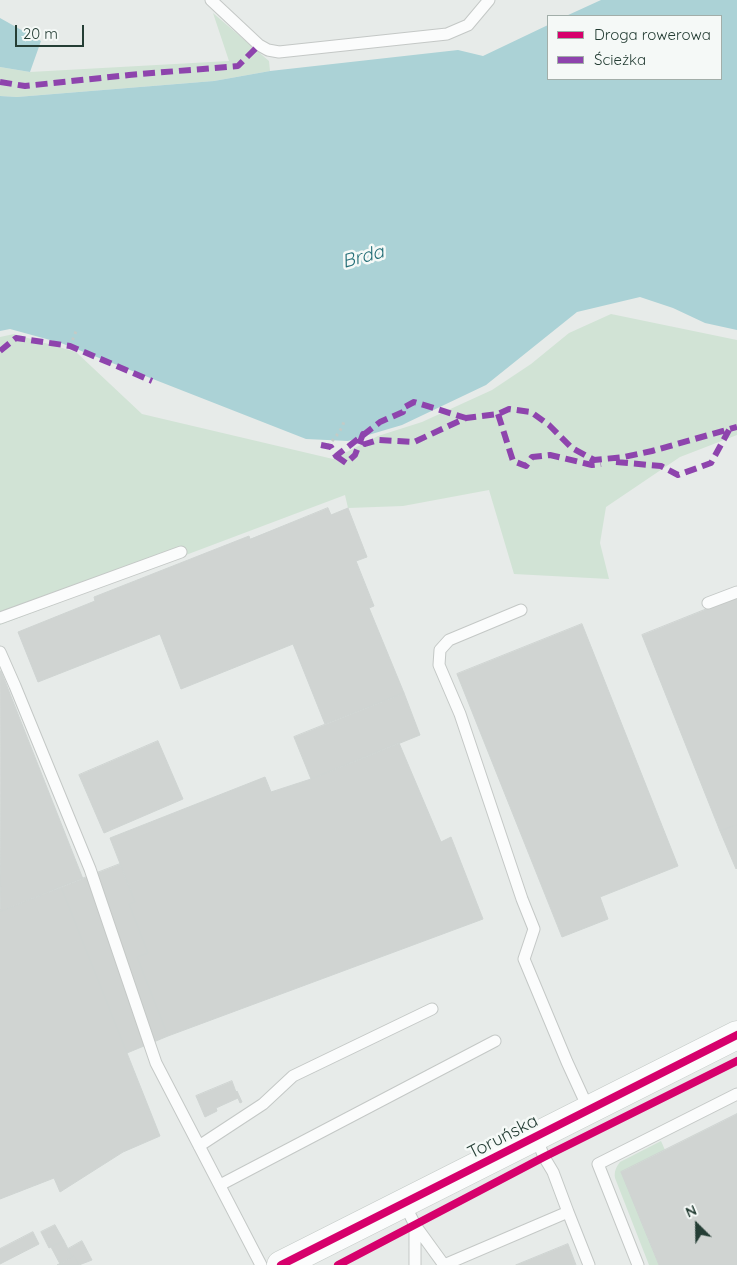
<!DOCTYPE html>
<html>
<head>
<meta charset="utf-8">
<style>
  body { margin:0 }
  #map { position:relative; width:737px; height:1265px; overflow:hidden; background:#e7ebe9; font-family:Quicksand,sans-serif }
  canvas { display:block }
  .legend { position:absolute; left:547px; top:15px; width:175px; height:65px; box-sizing:border-box; background:#f5f9f7; border:1px solid #a2aea9; margin:0; padding:6px 9px; list-style:none; font-size:15px; color:#253e35 }
  .legend li { display:flex; align-items:center; gap:10px; height:25px }
  .legend b { width:25px; border:1px solid #a2aea9 }
  .north { position:absolute; left:672px; top:1200px; width:50px; height:50px; -webkit-text-stroke:4px #f5f9f7; paint-order:stroke; rotate:337deg; font-size:14px; font-weight:700; line-height:20px; text-align:center; color:#253e35 }
  .north::after { content:''; display:block; margin:auto; width:18px; height:22px; background:#253e35; clip-path:polygon(50% 0,100% 100%,50% 72%,0 100%) }
  .scale { position:absolute; left:15px; top:25px; width:69px; height:22px; box-sizing:border-box; border:2px solid #253e35; border-top:0; padding-left:6px; font-size:15px; line-height:18px; white-space:nowrap; color:#253e35; -webkit-text-stroke:4px #f5f9f7; paint-order:stroke }
</style>
</head>
<body>
<div id="map">
<canvas width="737" height="1265"></canvas>
<ul class="legend">
<li><b style="height:6px;background:#d6006c"></b>Droga rowerowa</li>
<li><b style="height:6px;background:#8e44ad"></b>Ścieżka</li>
</ul>
<div class="north">N</div>
<div class="scale">20 m</div>
</div>
<script>
const ctx = document.querySelector('canvas').getContext('2d');
ctx.lineJoin = 'round';
function fill(path, color) { ctx.fillStyle = color; ctx.fill(path, 'evenodd'); }
function strokePath(path, color, width, dash) { ctx.strokeStyle = color; ctx.lineWidth = width; ctx.lineCap = dash ? 'butt' : 'round'; ctx.setLineDash(dash || []); ctx.stroke(path); }
function drawText(font, color, halo, rows, align = 'center') {
  ctx.font = font + ' Quicksand,sans-serif'; ctx.lineWidth = 5; ctx.setLineDash([]); ctx.textBaseline = 'middle'; ctx.strokeStyle = halo; ctx.fillStyle = color; for (const [text, x, y, turn = 0] of rows) {
    ctx.save(); ctx.translate(x, y); ctx.rotate((+turn || 0) * Math.PI / 180); ctx.textAlign = isNaN(turn) ? turn : align; if (halo) ctx.strokeText(text, 0, 0); ctx.fillText(text, 0, 0); ctx.restore();
  }
}
fill(new Path2D(`
  M213 13 269 61 270 71 214 81 17 97 0 96V67L30 72 229 61Z
  M611 314 737 340V435L680 457 606 507 600 543 609 579 514 574 489 490 403 506 348 508 345 495 0 625V337L14 334 76 352 142 414 333 459 378 436 422 422 492 390 531 364 569 333Z
  M661 1141 665 1150 622 1172 659 1265H649L615 1178C614 1172 616 1167 620 1162Z`), '#d1e3d5');
fill(new Path2D(`
  M601 0H737V330L705 323 673 308 640 297 577 312 486 385 402 425 348 441 306 439 61 343 10 329 0 331V96L17 97 214 81 270 71 458 50 483 56 548 25V79H721V16H566Z
  M0 18 41 41 30 72 0 67Z`), '#abd2d6');
const building = new Path2D(`
  M328 508 331 515 348 508 367 557 356 561 374 606 369 608 404 693 325 724 293 644 181 689 160 634 38 682 18 632 95 601 94 597 249 536 250 539Z
  M737 597V825L720 831 642 635Z
  M582 624 678 866 600 897 608 919 562 937 457 674Z
  M0 671H1L83 879 1 911Z
  M404 693 420 735 311 779 294 737Z
  M158 741 183 799 104 833 79 775Z
  M399 743 441 842 451 837 483 919 168 1036 137 957 148 953 129 904 135 902 110 838 265 777 271 792 311 779Z
  M737 825V868L736 869 720 831Z
  M120 864 135 902 129 904 148 953 137 957 168 1036 127 1053 61 887Z
  M61 887 160 1136 123 1152 60 1192 54 1178 0 1199V909L1 911Z
  M232 1081 236 1092 237 1091 242 1102 240 1103 238 1098 216 1108 217 1111 205 1117 196 1096Z
  M737 1114V1265H659L621 1172Z
  M55 1225 64 1241 49 1248 41 1232Z
  M33 1232 39 1244 0 1264V1249Z
  M64 1241 72 1257 60 1264 51 1247Z
  M82 1241 92 1260 79 1265 74 1256 72 1257 68 1249Z
  M568 1244 576 1265H516Z
  M74 1256 79 1265H57L72 1257Z`);
fill(building, '#d0d4d2');
strokePath(building, '#cfd4d2', 1);
const lane = new Path2D(`
  M211 0 259 45 268 50 279 52 447 34 468 25 489 0
  M708 603 737 592
  M521 610 449 640 440 650 439 665 460 714 522 899 534 929 524 959 567 1062 589 1110
  M0 618 181 552
  M0 652 15 686 90 869 156 1063 261 1265
  M199 1146 263 1104 293 1076 432 1009
  M220 1185 495 1041
  M404 1203 415 1225V1265
  M568 1212 589 1265
  M415 1225 444 1265
  M444 1265 568 1212 553 1172 544 1157 536 1137
  M638 1265 598 1164 737 1094`);
const secondary = new Path2D(`
  M281 1265 737 1035`);
strokePath(lane, '#c4c8c6', 13);
strokePath(secondary, '#c3c9c6', 29);
strokePath(new Path2D(`
  M70 346 77 329
  M328 446C334 438 343 430 344 420`), '#c2cbc7', 3, [2.5, 4]);
strokePath(lane, '#fbfcfc', 11);
strokePath(secondary, '#fbfcfc', 28);
strokePath(new Path2D(`
  M0 82 25 86 129 75 238 66 259 45
  M0 351 16 338 70 346 152 381
  M498 414 513 461 526 466 532 457 550 455 592 465 601 464
  M321 445 331 447 336 456 380 422 403 412V408L414 402 466 418
  M336 456 346 463 355 455 363 434 365 444 378 440 414 442 466 418 498 414 509 409 531 412 549 425 572 448 594 460 624 457 652 451 737 427
  M616 462 661 466 678 475 711 463 729 430`), '#8e44ad', 6, [12, 6]);
strokePath(new Path2D(`
  M281 1265 737 1035
  M338 1265 544 1157 737 1061`), '#d6006c', 8);
drawText('18px', '#253e35', '#f5f9f7', [
  ["Toruńska",503,1137,-27]
]);
drawText('italic 19px', '#226d76', '#f5f9f7', [
  ["Brda",363,257,-15]
]);
</script>
</body>
</html>
